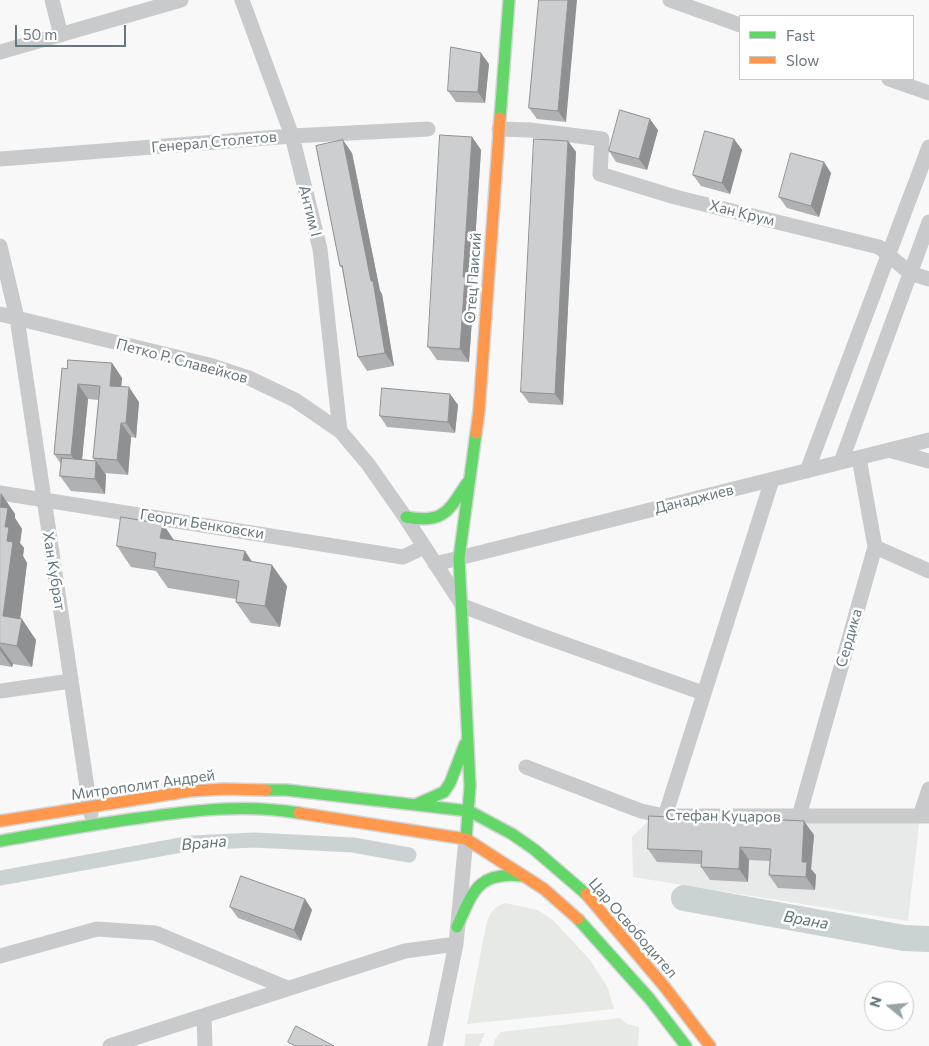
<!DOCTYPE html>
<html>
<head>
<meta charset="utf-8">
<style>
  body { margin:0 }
  #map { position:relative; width:929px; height:1046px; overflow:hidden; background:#f8f8f8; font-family:Commissioner,sans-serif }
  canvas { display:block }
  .legend { position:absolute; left:739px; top:15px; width:175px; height:65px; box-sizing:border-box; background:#fff; border:1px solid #c2c9cb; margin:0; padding:6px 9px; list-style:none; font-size:15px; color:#66777e }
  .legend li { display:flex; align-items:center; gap:10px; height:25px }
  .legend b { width:25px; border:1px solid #c2c9cb }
  .north { position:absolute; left:864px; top:981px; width:50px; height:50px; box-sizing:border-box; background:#fff; border:1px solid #c2c9cb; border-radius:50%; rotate:287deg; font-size:14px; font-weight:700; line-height:20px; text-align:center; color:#66777e }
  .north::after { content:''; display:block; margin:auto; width:18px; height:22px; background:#99a4a9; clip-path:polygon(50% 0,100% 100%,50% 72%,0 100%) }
  .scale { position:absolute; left:15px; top:25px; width:111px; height:22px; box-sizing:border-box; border:2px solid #66777e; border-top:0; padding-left:6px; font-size:15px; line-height:18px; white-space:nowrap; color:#66777e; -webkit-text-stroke:4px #fff; paint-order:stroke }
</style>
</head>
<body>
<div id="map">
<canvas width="929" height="1046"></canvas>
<ul class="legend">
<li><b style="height:6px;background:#63d668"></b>Fast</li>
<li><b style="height:6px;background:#ff974d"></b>Slow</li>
</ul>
<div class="north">N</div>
<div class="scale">50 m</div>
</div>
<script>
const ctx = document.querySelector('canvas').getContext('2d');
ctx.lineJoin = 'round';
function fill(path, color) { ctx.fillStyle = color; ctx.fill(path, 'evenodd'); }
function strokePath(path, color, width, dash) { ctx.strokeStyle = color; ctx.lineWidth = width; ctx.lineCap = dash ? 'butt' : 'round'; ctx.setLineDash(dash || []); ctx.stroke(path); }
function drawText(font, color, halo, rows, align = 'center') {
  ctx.font = font + ' Commissioner,sans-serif'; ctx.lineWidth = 5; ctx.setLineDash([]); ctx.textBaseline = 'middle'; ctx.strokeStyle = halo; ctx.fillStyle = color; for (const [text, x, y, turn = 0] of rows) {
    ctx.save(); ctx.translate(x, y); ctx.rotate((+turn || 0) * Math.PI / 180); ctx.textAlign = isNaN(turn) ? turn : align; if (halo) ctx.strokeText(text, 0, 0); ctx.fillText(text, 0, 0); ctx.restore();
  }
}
fill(new Path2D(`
  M655 814 920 816 908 921 633 877 632 837Z`), '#e8e9e9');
fill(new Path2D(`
  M505 903 537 910 553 920 590 960 608 988 614 1009 467 1024 486 925C490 913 493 907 505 903Z
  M620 1018 627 1024 639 1027 638 1046H493L495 1039 501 1032Z
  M485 1033 479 1046H464L466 1034Z`), '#e7e9e5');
strokePath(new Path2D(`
  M0 878 192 843 254 840 314 843 353 845 409 855`), '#cad2d4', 15);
strokePath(new Path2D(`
  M684 898 904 938 929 939`), '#cad2d4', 26);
const fast = new Path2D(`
  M500 118 509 0
  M406 517C443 524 448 512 467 483
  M266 790H286L469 811 512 834 535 850 586 894
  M417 804 444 792 450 783 465 744
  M466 839 470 786 459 558 476 433
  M0 841C46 833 93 824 140 818 195 810 244 804 299 813
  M578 919 649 998 686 1046
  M457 927C473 891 478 871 523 876`);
const slow = new Path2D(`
  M476 433 479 411 500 118
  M299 813 466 839 544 889 578 919
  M0 821 190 791 223 789 266 790
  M586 894 664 986 710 1046`);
strokePath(fast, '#d3d4d5', 14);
strokePath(slow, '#d3d4d5', 14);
strokePath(new Path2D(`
  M52 0 61 35
  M242 0 292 136 320 249 340 431
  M670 0 740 25
  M0 52 181 0
  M889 79 929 93
  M499 129 530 130 602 139 600 174 675 197 879 247 910 273 929 279
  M0 159 292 136 428 129
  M0 246 17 318 91 814
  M0 314 213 366 249 378 295 400 340 431 368 464 403 514 463 606 531 632 703 693
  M892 451 929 461
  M841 462 929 222
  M807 471 929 147
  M0 493 403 557 424 547
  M875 547 929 571
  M435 564 929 440
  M0 691 71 681
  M526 767 641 811 665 816H929
  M665 816 772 480
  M799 816 875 547 859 458
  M920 816 929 789
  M0 956 97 929 155 933 287 988
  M204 1016 205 1046
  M110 1046 405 951 456 944
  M435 1046 456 944 466 839`), '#c9cacb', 15);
strokePath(fast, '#63d668', 11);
strokePath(slow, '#ff974d', 11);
fill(new Path2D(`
  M539 0 566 122 537 119 529 108Z
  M489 64 485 103 456 102 448 91Z
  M658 130 647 170 616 162 609 151Z
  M472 137 481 150 472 288 474 290 469 362 437 360 428 347Z
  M734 139 742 150 730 194 701 186 693 175Z
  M568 141 576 152 563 405 529 403 521 392Z
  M352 153 380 291 382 294 394 366 367 371 358 357 342 268 340 266Z
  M831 173 819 217 787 208 779 197Z
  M112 363 122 378 121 387 139 402 136 438 131 437 128 475 105 473 106 475 105 494 71 491 60 476 61 464 54 454 67 369ZM88 399 99 400 93 458 95 461 82 459Z
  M450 394 458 405 455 433 387 427 380 416Z
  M0 493 15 514V518L22 529 20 543 24 548 23 556 27 563 20 618 36 640 32 667 13 664 12 667 0 665Z
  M163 524 174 540 252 561 287 586 280 627 251 623 236 602V599L168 588 156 571 131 567 117 546Z
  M814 835 811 869 816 875 815 890 778 888 769 875 770 861 749 860 748 882 710 880 701 867V864L657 862 648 849Z
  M305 899 312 910 301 941 238 918 230 907Z`), '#afb1b2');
fill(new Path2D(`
  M568 0H577L566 122 558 111Z
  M481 53 489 64 485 103 478 92Z
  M650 119 658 130 647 170 639 159Z
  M472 137 481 150 472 288 474 290 469 362 460 349 463 277Z
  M734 139 742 150 730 194 722 183Z
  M343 140 352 153 380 291 382 294 394 366 385 353Z
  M568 141 576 152 563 405 555 394Z
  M824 162 831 173 819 217 811 206Z
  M112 363 122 378 120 400 110 386Z
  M78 384 88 399 81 470 71 455Z
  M129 387 139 402 136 438 126 423Z
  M450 394 458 405 455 433 448 422Z
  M121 423 131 437 128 475 117 460Z
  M96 461 106 475 105 494 95 479Z
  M1 493 15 514V518L22 529 20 543 24 548 23 556 27 563 18 637 3 616 5 527 0 508Z
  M163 524 177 545 160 538Z
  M245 551 259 572 243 560Z
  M272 565 287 586 280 627 265 606Z
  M22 619 36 640 32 667 17 646Z
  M0 646 13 664 12 667 0 650Z
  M804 821 814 835 811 869 816 875 815 890 806 877 802 862Z
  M740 847 749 860 748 882 739 869Z
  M305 899 312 910 301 941 294 930Z`), '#8f9091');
const building = new Path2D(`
  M539 0H568L558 111 529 108Z
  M451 47 481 53 478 92 448 91Z
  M620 110 650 119 639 159 609 151Z
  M705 131 734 139 722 183 693 175Z
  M440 135 472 137 463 277H465L460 349 428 347Z
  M534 139 568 141 555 394 521 392Z
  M343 140 371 281H373L385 353 358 357 342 265 340 266 316 146Z
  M791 153 824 162 811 206 779 197Z
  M68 360 112 363 110 386 129 387 126 423H121L117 460 93 458 100 386 78 384 71 455 54 454 62 368 67 369Z
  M382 388 450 394 448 422 380 416Z
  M62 458 96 461 95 479 60 476Z
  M0 507 8 508 5 527H9L7 541 13 542 3 616 22 619 17 646 0 643Z
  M121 517 163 524 160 538 245 551 243 560 272 565 265 606 236 602 239 581 154 567 156 553 117 546Z
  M649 816 760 821V819L804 821 802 862H807L806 877 769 875 771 849 740 847 739 869 701 867 702 851 648 849Z
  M241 876 305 899 294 930 230 907Z
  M296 1026 334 1046H295L288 1042Z`);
fill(building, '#cccecf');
strokePath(building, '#8f9091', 1);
drawText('15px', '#66777e', '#fff', [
  ["Генерал Столетов",214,142,-5],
  ["Антим I",310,211,76],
  ["Хан Крум",742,213,14],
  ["Отец Паисий",473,278,-86],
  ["Петко Р. Славейков",182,361,15],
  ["Данаджиев",694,499,-14],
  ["Георги Бенковски",202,524,9],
  ["Хан Кубрат",54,571,81],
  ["Сердика",849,638,-74],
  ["Митрополит Андрей",143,785,-8],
  ["Стефан Куцаров",723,816,1],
  ["Цар Освободител",633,928,49]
]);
drawText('italic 16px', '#627578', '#fff', [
  ["Врана",204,843,-5],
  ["Врана",806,920,10]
]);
</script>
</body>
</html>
